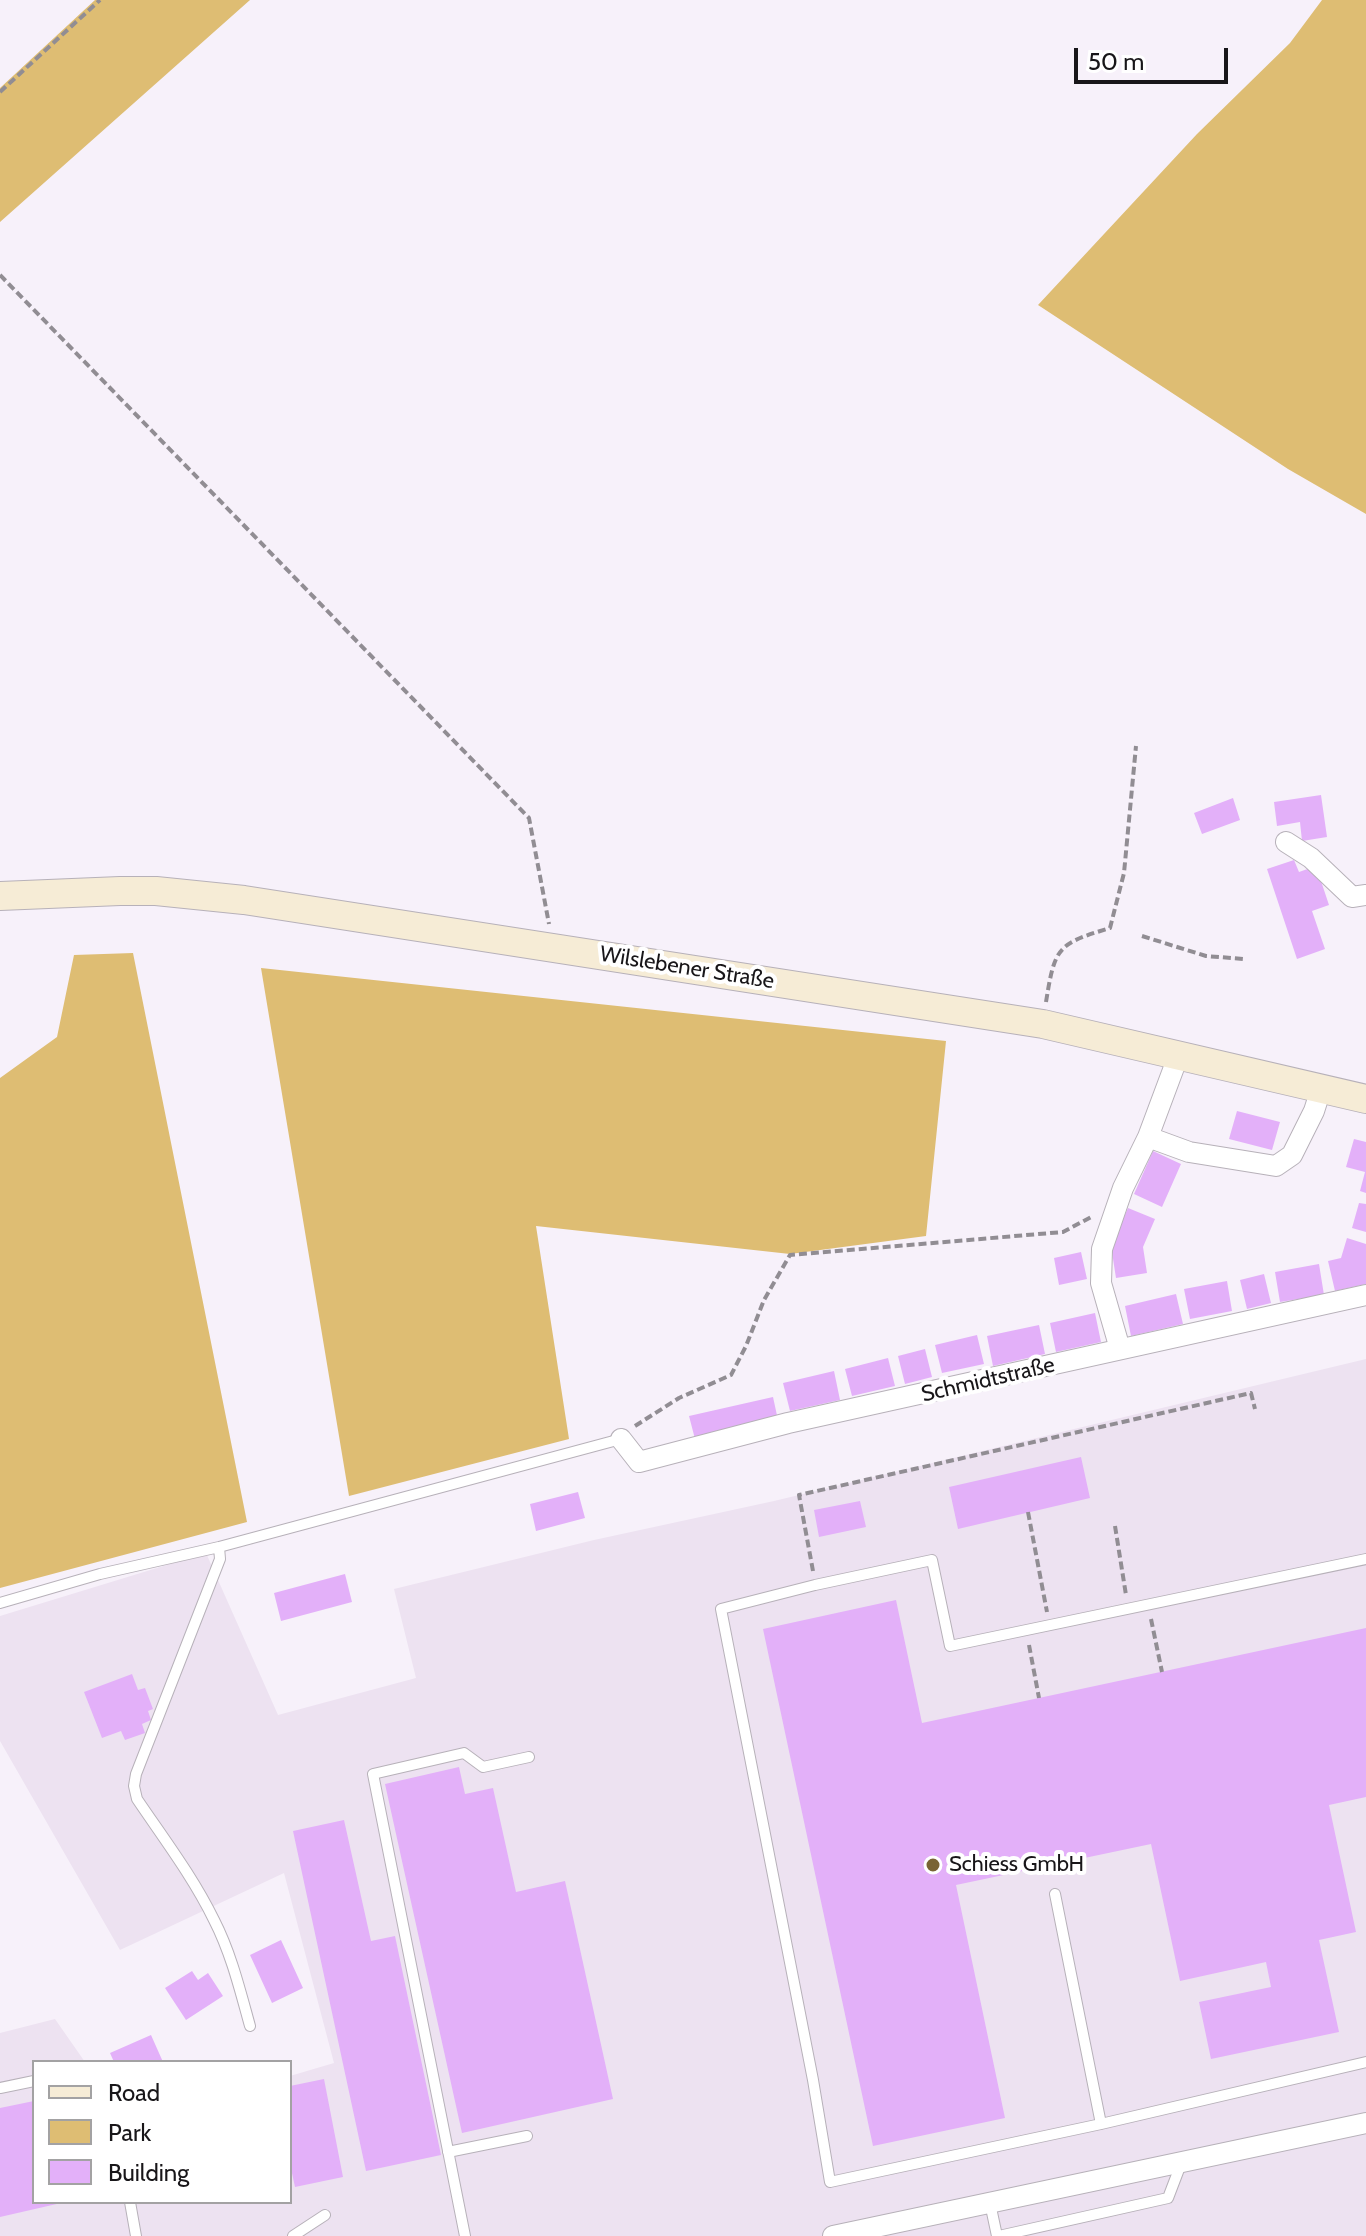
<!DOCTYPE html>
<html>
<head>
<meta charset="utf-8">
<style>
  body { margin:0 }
  #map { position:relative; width:1366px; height:2236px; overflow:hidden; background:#f7f1fa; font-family:Cabin,sans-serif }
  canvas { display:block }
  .legend { position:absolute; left:32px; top:2060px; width:260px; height:144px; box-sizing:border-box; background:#fff; border:2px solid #a3a2a3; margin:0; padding:10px 14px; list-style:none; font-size:24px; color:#181619 }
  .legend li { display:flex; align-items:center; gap:16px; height:40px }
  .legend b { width:40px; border:2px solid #a3a2a3 }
  .scale { position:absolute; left:1074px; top:48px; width:154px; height:36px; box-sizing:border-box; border:4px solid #181619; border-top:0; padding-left:10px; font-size:24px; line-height:28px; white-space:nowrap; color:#181619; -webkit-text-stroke:6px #fff; paint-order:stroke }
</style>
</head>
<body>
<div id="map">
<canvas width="1366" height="2236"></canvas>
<ul class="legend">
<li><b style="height:10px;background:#f6ecd6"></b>Road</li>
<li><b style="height:22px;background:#debd73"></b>Park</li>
<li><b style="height:22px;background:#e3b0f9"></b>Building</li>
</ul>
<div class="scale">50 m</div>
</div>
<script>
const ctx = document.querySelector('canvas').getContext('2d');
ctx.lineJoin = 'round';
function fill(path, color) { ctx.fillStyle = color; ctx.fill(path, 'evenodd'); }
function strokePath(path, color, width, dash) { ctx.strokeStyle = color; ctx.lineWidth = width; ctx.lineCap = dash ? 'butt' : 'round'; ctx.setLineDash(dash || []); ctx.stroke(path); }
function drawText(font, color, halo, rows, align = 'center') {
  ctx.font = font + ' Cabin,sans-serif'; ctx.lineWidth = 8; ctx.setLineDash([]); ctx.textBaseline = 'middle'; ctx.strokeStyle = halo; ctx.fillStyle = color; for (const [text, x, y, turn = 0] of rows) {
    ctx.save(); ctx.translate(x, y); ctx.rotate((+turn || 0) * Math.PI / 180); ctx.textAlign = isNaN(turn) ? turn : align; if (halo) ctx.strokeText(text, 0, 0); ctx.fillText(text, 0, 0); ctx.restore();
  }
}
fill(new Path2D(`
  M1366 1359V2236H0V2033L55 2019 85 2062H34V2202H290V2076L334 2063 284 1873 120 1950 0 1741V1616L206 1553 278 1715 416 1678 394 1589 594 1540 774 1501Z`), '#ede2f1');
fill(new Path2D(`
  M95 0H250L0 222V88Z
  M1322 0H1366V514L1288 469 1038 305 1197 134 1290 43Z
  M133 953 247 1522 0 1588V1078L57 1037 74 955Z
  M261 968 946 1041 926 1236 790 1254 536 1226 569 1439 349 1496Z`), '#debd73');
fill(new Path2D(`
  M1321 795 1327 837 1302 841 1300 822 1277 826 1274 802Z
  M1233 798 1240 820 1202 834 1194 813Z
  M1294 860 1299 872 1316 866 1329 905 1312 911 1325 949 1297 959 1267 869Z
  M1237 1111 1280 1122 1272 1150 1229 1139Z
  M1354 1139 1366 1142V1193L1360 1191 1365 1172 1346 1167Z
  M1153 1151 1181 1164 1162 1207 1134 1194Z
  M1359 1203 1366 1204V1232L1352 1228Z
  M1128 1208 1155 1219 1143 1247 1147 1273 1116 1278 1111 1246Z
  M1347 1238 1366 1244V1284L1335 1291 1328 1261 1341 1258Z
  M1081 1252 1087 1279 1059 1285 1054 1258Z
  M1319 1264 1324 1295 1280 1302 1275 1272Z
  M1264 1274 1271 1303 1247 1309 1240 1280Z
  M1227 1281 1232 1311 1190 1319 1184 1289Z
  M1176 1294 1183 1324 1131 1336 1125 1306Z
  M1095 1313 1101 1342 1056 1352 1050 1323Z
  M1039 1325 1045 1354 993 1366 987 1336Z
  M977 1335 984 1364 942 1373 935 1345Z
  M925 1349 932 1377 905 1384 898 1356Z
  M888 1358 895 1386 852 1396 845 1369Z
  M834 1371 840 1400 790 1411 783 1383Z
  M773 1397 778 1420 695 1439 689 1416Z
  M1081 1457 1090 1498 958 1529 949 1487Z
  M578 1492 585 1518 536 1531 530 1504Z
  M860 1501 866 1527 819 1537 814 1510Z
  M345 1574 352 1602 281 1621 274 1593Z
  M896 1600 922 1723 1366 1628V1797L1329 1805 1356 1932 1319 1940 1339 2032 1211 2059 1199 2002 1271 1987 1266 1962 1180 1981 1151 1844 956 1885 1005 2118 873 2146 763 1629Z
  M132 1674 138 1690 145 1688 153 1709 148 1711 151 1720 142 1724 145 1733 125 1740 121 1731 102 1738 84 1692Z
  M459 1767 465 1794 493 1788 516 1892 565 1881 613 2099 462 2133 385 1784Z
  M344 1820 371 1941 395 1936 441 2155 366 2171 293 1831Z
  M281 1940 303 1988 272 2003 250 1955Z
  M192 1971 198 1980 208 1973 223 1996 186 2020 165 1988Z
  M151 2035 163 2062H114L110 2053Z
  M324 2079 343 2177 295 2187 290 2164V2086Z
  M34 2101V2202L61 2203 0 2217V2108Z`), '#e3b0f9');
const lane = new Path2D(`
  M219 1547 220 1559 136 1774 134 1786 137 1799C164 1839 193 1877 214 1920 231 1953 240 1990 250 2026
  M1366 1559 950 1646 932 1560 815 1585 721 1609 813 2080 830 2182 1101 2124 1366 2062
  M0 1603 100 1574 219 1547 621 1439
  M1055 1894 1101 2124
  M0 2088 34 2081
  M448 2152 527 2136
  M130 2202 136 2236
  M990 2203 997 2236
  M293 2236 325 2215
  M465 2236 373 1774 464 1753 483 1767 529 1757
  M999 2236 1168 2198 1181 2164`);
const street = new Path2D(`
  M1286 842 1311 858 1352 897 1366 895
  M1148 1137 1189 1152 1276 1166 1292 1155 1314 1111 1321 1089
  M1120 1349 1101 1283 1102 1249 1123 1188 1148 1137 1179 1054
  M621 1439 639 1462 788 1423 1366 1295
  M833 2236 1366 2123`);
const secondary = new Path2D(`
  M0 896 120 891H156L244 900 1043 1024 1366 1099`);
strokePath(lane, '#b7b1b9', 12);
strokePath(street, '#b7b1b9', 22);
strokePath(secondary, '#b7b1b9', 30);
strokePath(new Path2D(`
  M0 92 100 0
  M0 275 529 818 549 924
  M1142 936 1206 956 1244 959
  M1046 1002C1055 947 1057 944 1110 928L1124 873 1136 746
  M635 1426 679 1398 731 1375 746 1346 764 1300 790 1255 1063 1232 1093 1216
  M1028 1512 1047 1612
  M1115 1526 1126 1595
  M813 1571 799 1495 1251 1393 1255 1409
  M1151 1619 1162 1672
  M1029 1645 1039 1698`), '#918d93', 4, [8, 4]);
strokePath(lane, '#fff', 10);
strokePath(street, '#fff', 20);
strokePath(secondary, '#f6ecd6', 28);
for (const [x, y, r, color] of [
  [933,1865,8,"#796434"]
]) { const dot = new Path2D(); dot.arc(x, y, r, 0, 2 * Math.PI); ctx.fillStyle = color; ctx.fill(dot); strokePath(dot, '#fff', 3); }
drawText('22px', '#181619', '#fff', [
  ["Wilslebener Straße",687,968,9],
  ["Schmidtstraße",988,1380,-13]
]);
drawText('22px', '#181619', '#fff', [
  ["Schiess GmbH",949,1865]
], 'left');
</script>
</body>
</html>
